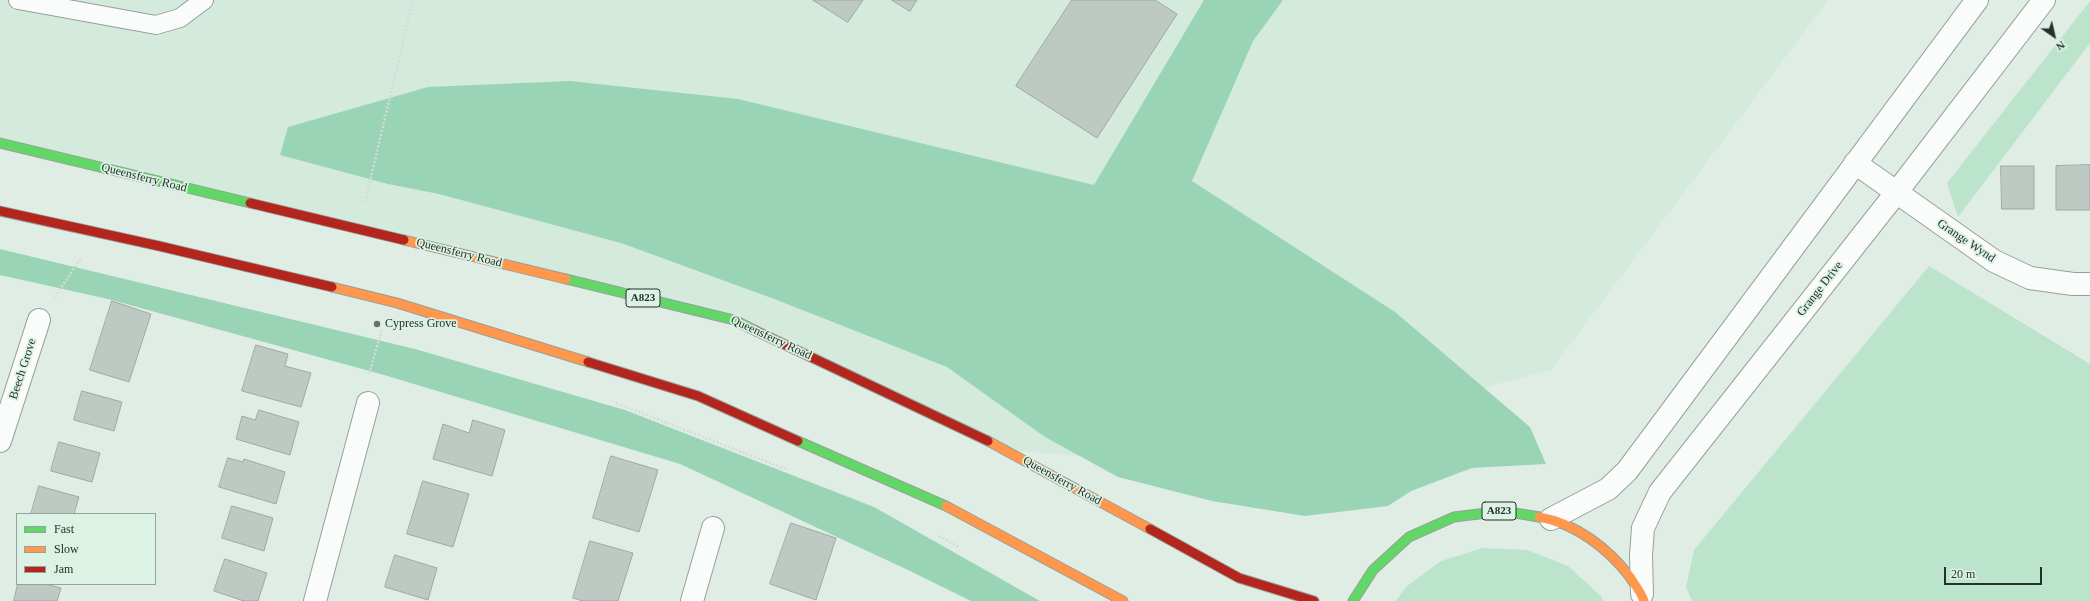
<!DOCTYPE html>
<html>
<head>
<meta charset="utf-8">
<style>
  body { margin:0 }
  #map { position:relative; width:2090px; height:601px; overflow:hidden; background:#e0ede5; font-family:Georgia,serif }
  canvas { display:block }
  .legend { position:absolute; left:16px; top:513px; width:140px; height:72px; box-sizing:border-box; background:#dbf2e4; border:1px solid #93a49a; margin:0; padding:5px 7px; list-style:none; font-size:12px; color:#262f2a }
  .legend li { display:flex; align-items:center; gap:8px; height:20px }
  .legend b { width:20px; border:1px solid #93a49a }
  .north { position:absolute; left:2034px; top:16px; width:40px; height:40px; -webkit-text-stroke:3px #dbf2e4; paint-order:stroke; rotate:146deg; font-size:11px; font-weight:700; line-height:16px; text-align:center; color:#262f2a }
  .north::after { content:''; display:block; margin:auto; width:14px; height:18px; background:#262f2a; clip-path:polygon(50% 0,100% 100%,50% 72%,0 100%) }
  .scale { position:absolute; left:1944px; top:567px; width:98px; height:18px; box-sizing:border-box; border:2px solid #262f2a; border-top:0; padding-left:5px; font-size:12px; line-height:14px; white-space:nowrap; color:#262f2a; -webkit-text-stroke:3px #dbf2e4; paint-order:stroke }
</style>
</head>
<body>
<div id="map">
<canvas width="2090" height="601"></canvas>
<ul class="legend">
<li><b style="height:5px;background:#63d668"></b>Fast</li>
<li><b style="height:5px;background:#ff974d"></b>Slow</li>
<li><b style="height:5px;background:#b3261e"></b>Jam</li>
</ul>
<div class="north">N</div>
<div class="scale">20 m</div>
</div>
<script>
const ctx = document.querySelector('canvas').getContext('2d');
ctx.lineJoin = 'round';
function fill(path, color) { ctx.fillStyle = color; ctx.fill(path, 'evenodd'); }
function strokePath(path, color, width, dash) { ctx.strokeStyle = color; ctx.lineWidth = width; ctx.lineCap = dash ? 'butt' : 'round'; ctx.setLineDash(dash || []); ctx.stroke(path); }
function drawText(font, color, halo, rows, align = 'center') {
  ctx.font = font + ' Georgia,serif'; ctx.lineWidth = 3.5; ctx.setLineDash([]); ctx.textBaseline = 'middle'; ctx.strokeStyle = halo; ctx.fillStyle = color; for (const [text, x, y, turn = 0] of rows) {
    ctx.save(); ctx.translate(x, y); ctx.rotate((+turn || 0) * Math.PI / 180); ctx.textAlign = isNaN(turn) ? turn : align; if (halo) ctx.strokeText(text, 0, 0); ctx.fillText(text, 0, 0); ctx.restore();
  }
}
fill(new Path2D(`
  M0 0H1828L1551 370 1428 402 1291 473 1007 450 734 320 0 143Z`), '#d3eadc');
fill(new Path2D(`
  M2090 1V43L1958 217 1947 183Z
  M1929 266 2090 364V601H1692L1686 587 1694 550Z
  M1483 548 1527 550 1568 566 1601 596 1603 601H1396L1406 587 1441 561Z`), '#bce4cd');
fill(new Path2D(`
  M1204 0H1283L1253 41 1192 181 1395 312 1530 427 1546 464 1472 468 1411 491 1388 506 1305 516 1212 501 1118 477 1045 437 947 367 777 300 621 243 439 194 388 184 280 155 288 127 428 87 570 81 738 99 1094 185Z
  M0 249 415 349 625 410 874 507 1040 601H971L908 570 680 464 384 375 108 299 0 275Z`), '#9ad4b6');
const building = new Path2D(`
  M813 0H863L848 22Z
  M892 0H917L910 11Z
  M1072 0H1155L1177 14 1097 138 1016 86Z
  M2090 165V210H2056V166Z
  M2001 166H2034V209H2002Z
  M112 301 151 314 129 382 90 370Z
  M256 345 288 354 285 366 311 373 301 407 242 391Z
  M82 391 122 402 114 431 74 420Z
  M259 410 299 422 290 455 236 439 242 416 255 420Z
  M473 420 505 430 492 476 433 459 443 424 469 433Z
  M59 442 100 453 92 482 51 471Z
  M611 456 658 470 639 532 593 518Z
  M228 458 243 462 244 459 285 472 276 504 219 487Z
  M423 481 469 494 453 547 407 534Z
  M39 486 79 497 74 514H31Z
  M232 506 273 518 264 551 222 538Z
  M791 523 836 538 816 600 770 584Z
  M590 541 633 553 618 601H583L573 598Z
  M395 555 437 568 428 600 385 587Z
  M225 559 267 573 258 601H244L214 591Z
  M18 584H45L61 588 57 601H14Z`);
fill(building, '#bfc9c3');
strokePath(building, '#9fa8a2', 1);
const lane = new Path2D(`
  M18 0 156 25 180 18 204 0`);
const street = new Path2D(`
  M1855 163 1994 261 2030 278 2073 284H2090
  M0 441 39 320
  M1551 519 1608 489 1627 471 1977 0
  M1642 594 1641 556 1643 528 1660 492 1896 193 2044 0
  M315 601 368 403
  M692 601 713 528`);
const fast = new Path2D(`
  M0 143 250 203
  M566 279 734 320 756 331
  M798 441 946 506
  M1353 601 1373 570 1409 537 1454 517 1503 511 1539 517`);
const slow = new Path2D(`
  M404 240 566 279
  M332 287 397 303 588 362
  M988 441 1150 529
  M946 506 1123 601
  M1539 517C1575 523 1608 548 1630 577 1635 585 1641 592 1644 601`);
const jam = new Path2D(`
  M250 203 404 240
  M0 211 159 246 332 287
  M756 331 988 441
  M588 362 698 396 798 441
  M1150 529 1239 578 1314 601`);
strokePath(lane, '#96a09a', 20);
strokePath(street, '#96a09a', 24);
strokePath(fast, '#96a09a', 11);
strokePath(slow, '#96a09a', 11);
strokePath(jam, '#96a09a', 11);
strokePath(new Path2D(`
  M365 202 413 0
  M55 297 81 258
  M369 374 382 329
  M616 403 788 470
  M939 536 959 547`), '#d7dad8', 2.5, [2, 2]);
strokePath(lane, '#fafcfb', 18);
strokePath(street, '#fafcfb', 22);
strokePath(fast, '#63d668', 9);
strokePath(slow, '#ff974d', 9);
strokePath(jam, '#b3261e', 9);
for (const [x, y, r, color] of [
  [377,324,4,"#67726b"]
]) { const dot = new Path2D(); dot.arc(x, y, r, 0, 2 * Math.PI); ctx.fillStyle = color; ctx.fill(dot); strokePath(dot, '#dbf2e4', 1.5); }
for (const [x, y, w] of [
  [643,298,34],
  [1499,511,34]
]) { const box = new Path2D(); box.roundRect(x - w / 2, y - 9, w, 18, 3); ctx.fillStyle = '#dbf2e4'; ctx.fill(box); strokePath(box, '#262f2a', 1); }
drawText('bold 11px', '#262f2a', null, [
  ["A823",643,298],
  ["A823",1499,511]
]);
drawText('12px', '#262f2a', '#dbf2e4', [
  ["Queensferry Road",144,178,14],
  ["Grange Wynd",1966,241,34],
  ["Queensferry Road",459,253,14],
  ["Grange Drive",1820,289,-52],
  ["Queensferry Road",771,338,25],
  ["Beech Grove",23,369,-72],
  ["Queensferry Road",1062,481,29]
]);
drawText('12px', '#262f2a', '#dbf2e4', [
  ["Cypress Grove",385,324]
], 'left');
</script>
</body>
</html>
